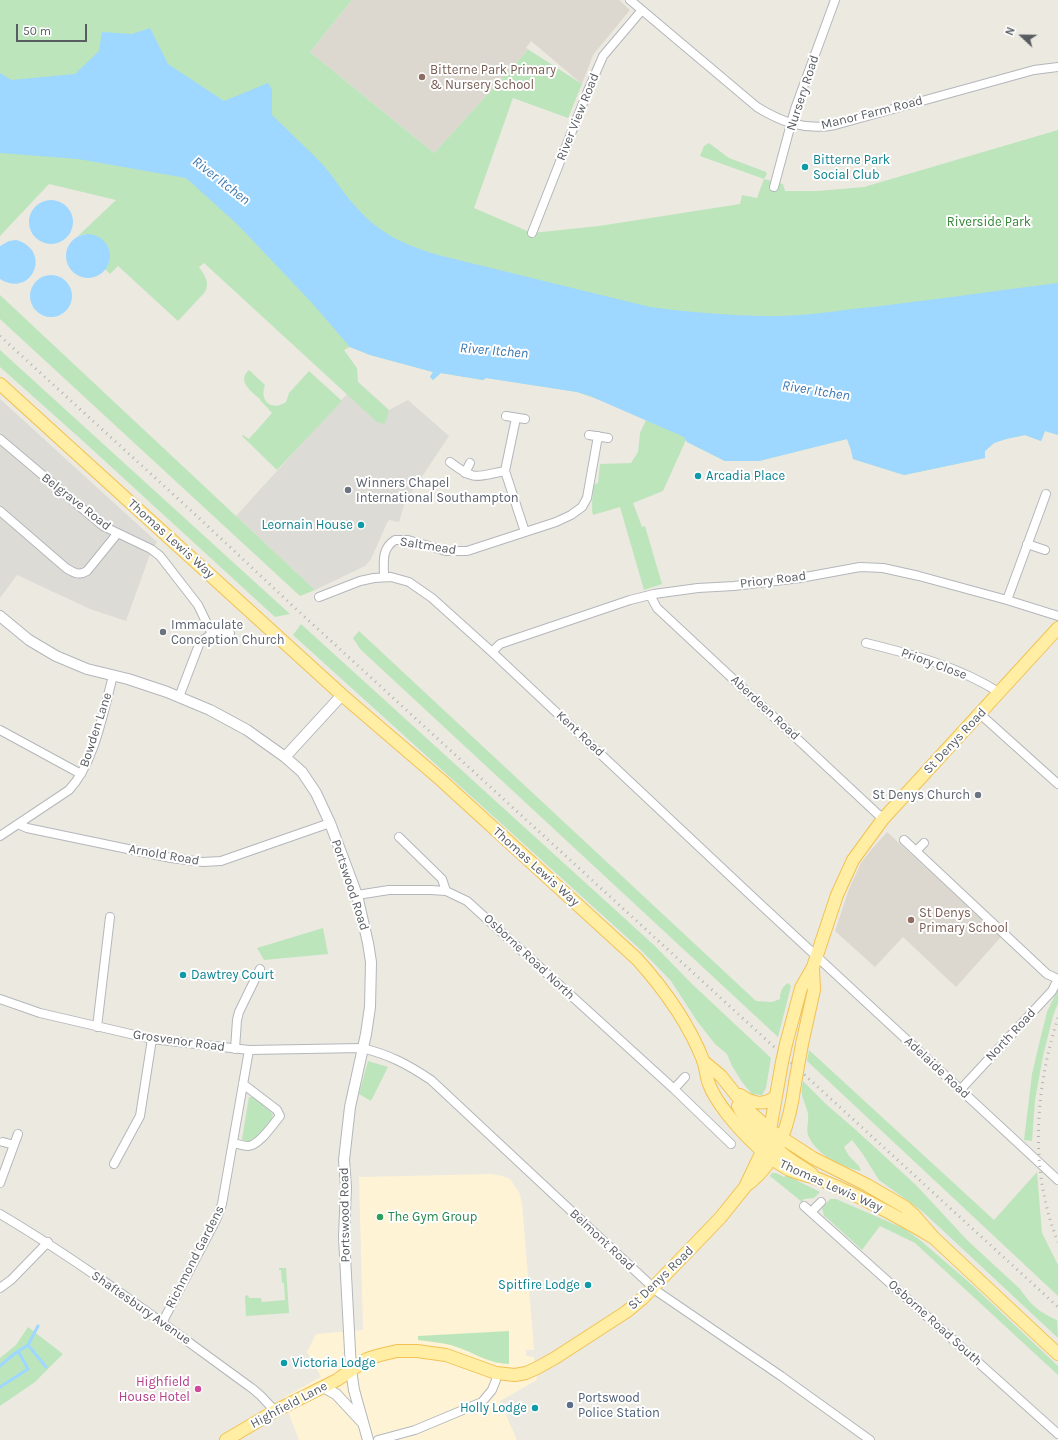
<!DOCTYPE html>
<html>
<head>
<meta charset="utf-8">
<style>
  body { margin:0 }
  #map { position:relative; width:1058px; height:1440px; overflow:hidden; background:#ece9e0; font-family:Karla,sans-serif }
  canvas { display:block }
  .north { position:absolute; left:1002px; top:16px; width:40px; height:40px; -webkit-text-stroke:3px #fff; paint-order:stroke; rotate:292deg; font-size:11px; font-weight:700; line-height:16px; text-align:center; color:#595d62 }
  .north::after { content:''; display:block; margin:auto; width:14px; height:18px; background:#595d62; clip-path:polygon(50% 0,100% 100%,50% 72%,0 100%) }
  .scale { position:absolute; left:16px; top:24px; width:71px; height:18px; box-sizing:border-box; border:2px solid #595d62; border-top:0; padding-left:5px; font-size:12px; line-height:14px; white-space:nowrap; color:#595d62; -webkit-text-stroke:3px #fff; paint-order:stroke }
</style>
</head>
<body>
<div id="map">
<canvas width="1058" height="1440"></canvas>
<div class="north">N</div>
<div class="scale">50 m</div>
</div>
<script>
const ctx = document.querySelector('canvas').getContext('2d');
ctx.lineJoin = 'round';
function fill(path, color) { ctx.fillStyle = color; ctx.fill(path, 'evenodd'); }
function strokePath(path, color, width, dash) { ctx.strokeStyle = color; ctx.lineWidth = width; ctx.lineCap = dash ? 'butt' : 'round'; ctx.setLineDash(dash || []); ctx.stroke(path); }
function drawText(font, color, halo, rows, align = 'center') {
  ctx.font = font + ' Karla,sans-serif'; ctx.lineWidth = 4; ctx.setLineDash([]); ctx.textBaseline = 'middle'; ctx.strokeStyle = halo; ctx.fillStyle = color; for (const [text, x, y, turn = 0] of rows) {
    ctx.save(); ctx.translate(x, y); ctx.rotate((+turn || 0) * Math.PI / 180); ctx.textAlign = isNaN(turn) ? turn : align; if (halo) ctx.strokeText(text, 0, 0); ctx.fillText(text, 0, 0); ctx.restore();
  }
}
fill(new Path2D(`
  M492 1174 502 1176 510 1179 519 1192 522 1203 534 1350H526V1356L534 1357 537 1380 500 1401 517 1440H299L283 1398 321 1377 307 1352 316 1334 363 1330 359 1177Z`), '#fef3d4');
fill(new Path2D(`
  M358 382 389 410 408 400 449 436 405 502 399 522 389 520 387 523 371 559 365 566 315 590 236 516Z
  M0 399 157 542 149 557 126 621 90 609 17 575 0 598Z`), '#dddbd5');
fill(new Path2D(`
  M352 0H619L630 10 593 55 582 84 531 41 526 48 528 50 434 153 310 52Z
  M887 832 1001 937 956 987 903 937 875 967 835 931 849 889 861 863 871 850Z`), '#dcd8cf');
fill(new Path2D(`
  M0 0H352L310 52 434 153 528 50 526 48 582 84 568 118 513 98 474 208 532 233 599 226 740 204 742 195 757 198 764 179 700 156 704 146 709 143 729 158 766 172 767 174 764 179 783 184 785 191H818L864 187 1058 130V435L1045 431 1041 441 1025 435 1006 439 994 443 985 451V458L904 475 853 459 851 450 847 439 759 461H725L687 442 686 440 663 491 633 503 642 527 645 526 662 584 644 590 620 507 593 515C591 510 593 493 593 485L598 483 600 464 631 463 638 452 640 433 646 420 603 401 577 392 486 378 483 380 441 373 433 380 430 377 433 372 370 355 350 347 344 350 357 368 358 382 389 410 386 421 384 424 377 422 204 263 199 267C205 276 210 282 205 292L178 321 118 266 110 274 105 269 108 265 85 234 78 236 116 200 49 184 0 236Z
  M0 295 315 590 300 596 0 319Z
  M0 350 290 614 275 617 83 441 0 367Z
  M249 370 265 385C259 400 271 412 286 402L289 393 309 371 342 401 277 470 242 436 243 435 249 439 272 413 260 400V399C252 392 236 381 249 370Z
  M301 624 655 946 691 983 771 1058 766 1088 762 1095 752 1094 742 1082 732 1066 727 1054 715 1044 697 1021 671 981 642 951 293 635Z
  M359 631 756 1001 772 1002 780 999C780 992 782 987 788 983L791 986 778 1037 360 649 353 638Z
  M323 928 328 954 264 960 257 948Z
  M1058 989V1003L1053 1016 1043 1056 1035 1100 1032 1141 1024 1140 1032 1074 1039 1044 1047 1012Z
  M809 1050 994 1220 1037 1172 1042 1233 1058 1265V1296L807 1061Z
  M368 1061 388 1067 371 1101 359 1094Z
  M803 1081 827 1105 856 1130 917 1186 967 1240 1020 1289C1031 1305 1039 1312 1057 1320L1058 1338 922 1211 879 1180 862 1153 852 1140 844 1147 849 1156 859 1166 861 1171C842 1167 816 1155 808 1135 806 1128 809 1121 808 1114 805 1099 799 1098 803 1081Z
  M249 1097H254L273 1114C272 1123 252 1149 242 1139Z
  M772 1173H776L784 1177 786 1175 820 1192 814 1198 804 1199 802 1202 770 1176Z
  M830 1199H836L903 1228 920 1240 971 1284 1058 1366V1375L915 1243 880 1226 862 1250 828 1219 824 1216 822 1208Z
  M279 1268H286L289 1313 246 1316 245 1296 248 1295 249 1298H261L262 1302 285 1300 284 1283H282L281 1270H279Z
  M28 1327 63 1354 35 1382 0 1406V1358L16 1345Z
  M509 1331V1364C491 1364 478 1355 462 1349 448 1343 433 1342 418 1340V1336Z`), '#bde5bc');
fill(new Path2D(`
  M150 28 168 64 224 101 268 83 272 90V115C289 132 307 148 324 166 335 179 344 194 356 207 381 235 403 244 438 255L650 307C687 312 725 315 762 316 792 317 823 313 853 309 922 302 990 291 1058 283V435L1045 431 1041 441 1025 435 1006 439 994 443 985 451V458L904 475 853 459 851 450 847 439 759 461H725L687 442 684 437 590 396 577 392 486 378 483 380 441 373 433 380 430 377 433 372 370 355 350 347 312 303 238 225 186 178 78 159 0 153V73L11 80 75 74 99 51 102 32 132 34Z
  M29 222a22 22 0 1 1 44 0a22 22 0 1 1-44 0Z
  M66 256a22 22 0 1 1 44 0a22 22 0 1 1-44 0Z
  M16 240C53 250 32 299 0 279V246L9 241Z
  M30 296a21 21 0 1 1 42 0a21 21 0 1 1-42 0Z`), '#9ed7ff');
strokePath(new Path2D(`
  M28 1345 46 1367
  M0 1366 14 1354 28 1345 38 1326
  M0 1387 28 1369 18 1351`), '#9ed7ff', 3);
const minor = new Path2D(`
  M630 0 757 107C781 122 806 131 835 125L1034 70 1058 67
  M774 187 795 109 835 0
  M532 233 587 93 603 56 642 10
  M506 416 525 419
  M516 418 505 471 525 532
  M589 435 608 438
  M0 439 103 526 151 549 160 556 198 605 212 634
  M450 462C476 482 476 476 505 471
  M465 473 470 463
  M0 511 66 568C74 573 79 576 87 571L117 534
  M1027 544 1045 550
  M384 577C384 562 381 549 395 540H408L446 551H467L556 522 571 515 582 507 587 498 598 436
  M650 595 657 608 883 819
  M319 597 360 581 374 578 391 577 409 582 432 598 492 652 759 903 1058 1180
  M1007 600 1046 494
  M866 643C911 654 960 667 1000 693
  M492 652 500 644 630 600 654 594 698 588 734 586 800 578 860 567 883 568 919 576 1007 600 1058 616
  M179 697 200 642 212 634 230 633
  M980 714 1058 784
  M0 730 81 774
  M18 824 27 828 171 858 203 862 221 861 330 823
  M0 836 69 790C95 762 103 712 113 676
  M399 837 442 879 446 891
  M904 840 1047 974 1058 979
  M916 851 924 843
  M357 895 389 890H431L446 891 467 901 674 1089 731 1144
  M0 999 40 1013 152 1039 249 1050 362 1048C390 1055 407 1064 431 1080L658 1292 781 1376 870 1440
  M97 1027 110 917
  M235 1049 237 1020 239 1012 260 969
  M674 1089 685 1077
  M961 1089 1052 991 1058 979
  M3 1142 14 1145
  M233 1143C238 1144 243 1146 248 1146 259 1146 273 1124 280 1116L277 1110 243 1084
  M114 1164 140 1116 152 1039
  M0 1183 18 1134
  M804 1206 1058 1434
  M811 1212 821 1202
  M0 1214C88 1266 170 1329 253 1389L261 1396 275 1411
  M0 1288 11 1280 48 1242
  M162 1323 216 1220 222 1204 249 1050
  M378 1440 415 1430 482 1402 492 1390 496 1380V1373`);
const tertiary = new Path2D(`
  M0 616 29 640 56 656 87 669 128 679 167 692 210 710 247 730 285 757 302 772 316 793 330 823 357 895 368 943 371 962 370 1007 366 1034 350 1107 344 1160 346 1187 344 1237 351 1370 354 1390 368 1440
  M285 757 342 695
  M323 1387 336 1394 362 1422`);
const primary = new Path2D(`
  M0 384 342 695 441 780 637 959C665 990 688 1022 703 1060 706 1068 706 1077 709 1084 713 1095 721 1106 728 1115 744 1135 764 1155 786 1168 796 1174 809 1175 821 1180 860 1196 897 1216 934 1238
  M786 1044 801 988 813 967 837 895 853 860 883 819 1058 628
  M802 1044 814 990 813 969
  M703 1061 721 1076 748 1110 770 1130 813 1158 867 1185 905 1207 914 1215 934 1238 1058 1354
  M740 1095C752 1103 764 1107 776 1096
  M738 1106C746 1123 762 1133 769 1148
  M773 1142C779 1155 800 1165 812 1174
  M747 1185C779 1161 790 1122 795 1083
  M226 1440 275 1411 337 1380 367 1359 380 1355 397 1351H417L446 1355 496 1373 515 1375 526 1373 537 1368 555 1358 626 1312 643 1298 721 1217 745 1187 766 1143 770 1130 782 1062`);
strokePath(minor, '#b3b7bb', 10);
strokePath(tertiary, '#b3b7bb', 12);
strokePath(primary, '#f2c254', 14);
strokePath(minor, '#fff', 8);
strokePath(tertiary, '#fff', 10);
strokePath(primary, '#ffeea3', 12);
strokePath(new Path2D(`
  M0 336 198 517 295 608 1058 1307
  M1058 1018C1035 1089 1029 1171 1058 1242`), '#b2b3b3', 3, [1, 5]);
const primaryBridge = new Path2D(`
  M782 1062 786 1044
  M795 1083 802 1044`);
strokePath(primaryBridge, '#f2c254', 14, []);
strokePath(primaryBridge, '#ffeea3', 12);
for (const [x, y, r, color] of [
  [422,77,4,"#8d6e63"],
  [805,167,4,"#0f9aa8"],
  [698,476,4,"#0f9aa8"],
  [348,490,4,"#6b7280"],
  [361,525,4,"#0f9aa8"],
  [163,632,4,"#6b7280"],
  [978,795,4,"#6b7280"],
  [911,920,4,"#8d6e63"],
  [183,975,4,"#0f9aa8"],
  [380,1217,4,"#2e9e5b"],
  [588,1285,4,"#0f9aa8"],
  [284,1363,4,"#0f9aa8"],
  [198,1389,4,"#d1479c"],
  [570,1405,4,"#5c6f8a"],
  [535,1408,4,"#0f9aa8"]
]) { const dot = new Path2D(); dot.arc(x, y, r, 0, 2 * Math.PI); ctx.fillStyle = color; ctx.fill(dot); strokePath(dot, '#fff', 1.5); }
drawText('13px', '#785e54', '#fff', [
  ["Bitterne Park Primary",430,70],
  ["& Nursery School",430,85],
  ["St Denys",919,913],
  ["Primary School",919,928]
], 'left');
drawText('13px', '#595d62', '#fff', [
  ["Nursery Road",803,93,-72],
  ["Manor Farm Road",872,113,-14],
  ["River View Road",578,117,-68],
  ["Belgrave Road",76,502,38],
  ["Thomas Lewis Way",171,539,42],
  ["Saltmead",428,546,9],
  ["Priory Road",773,580,-7],
  ["Priory Close",934,664,20],
  ["Aberdeen Road",765,708,43],
  ["Bowden Lane",96,730,-72],
  ["Kent Road",580,734,43],
  ["St Denys Road",955,741,-47],
  ["Arnold Road",164,855,10],
  ["Thomas Lewis Way",536,867,42],
  ["Portswood Road",350,885,72],
  ["Osborne Road North",529,957,43],
  ["North Road",1011,1035,-47],
  ["Grosvenor Road",179,1041,8],
  ["Adelaide Road",937,1068,43],
  ["Thomas Lewis Way",831,1186,24],
  ["Portswood Road",345,1215,-91],
  ["Belmont Road",602,1240,43],
  ["Richmond Gardens",195,1257,-63],
  ["St Denys Road",661,1278,-44],
  ["Shaftesbury Avenue",141,1308,35],
  ["Osborne Road South",935,1323,42],
  ["Highfield Lane",289,1405,-28]
]);
drawText('13px', '#0d838f', '#fff', [
  ["Bitterne Park",813,160],
  ["Social Club",813,175],
  ["Arcadia Place",706,476],
  ["Leornain House",353,525,"right"],
  ["Dawtrey Court",191,975],
  ["Spitfire Lodge",580,1285,"right"],
  ["Victoria Lodge",292,1363],
  ["Holly Lodge",527,1408,"right"]
], 'left');
drawText('13px', '#348636', '#fff', [
  ["Riverside Park",989,222]
]);
drawText('13px', '#5b616d', '#fff', [
  ["Winners Chapel",356,483],
  ["International Southampton",356,498],
  ["Immaculate",171,625],
  ["Conception Church",171,640],
  ["St Denys Church",970,795,"right"]
], 'left');
drawText('13px', '#27864d', '#fff', [
  ["The Gym Group",388,1217]
], 'left');
drawText('13px', '#b23c85', '#fff', [
  ["Highfield",190,1382],
  ["House Hotel",190,1397]
], 'right');
drawText('13px', '#4e5e75', '#fff', [
  ["Portswood",578,1398],
  ["Police Station",578,1413]
], 'left');
drawText('italic 14px', '#3b78b1', '#fff', [
  ["River Itchen",221,181,38],
  ["River Itchen",494,351,5],
  ["River Itchen",816,391,9]
]);
</script>
</body>
</html>
